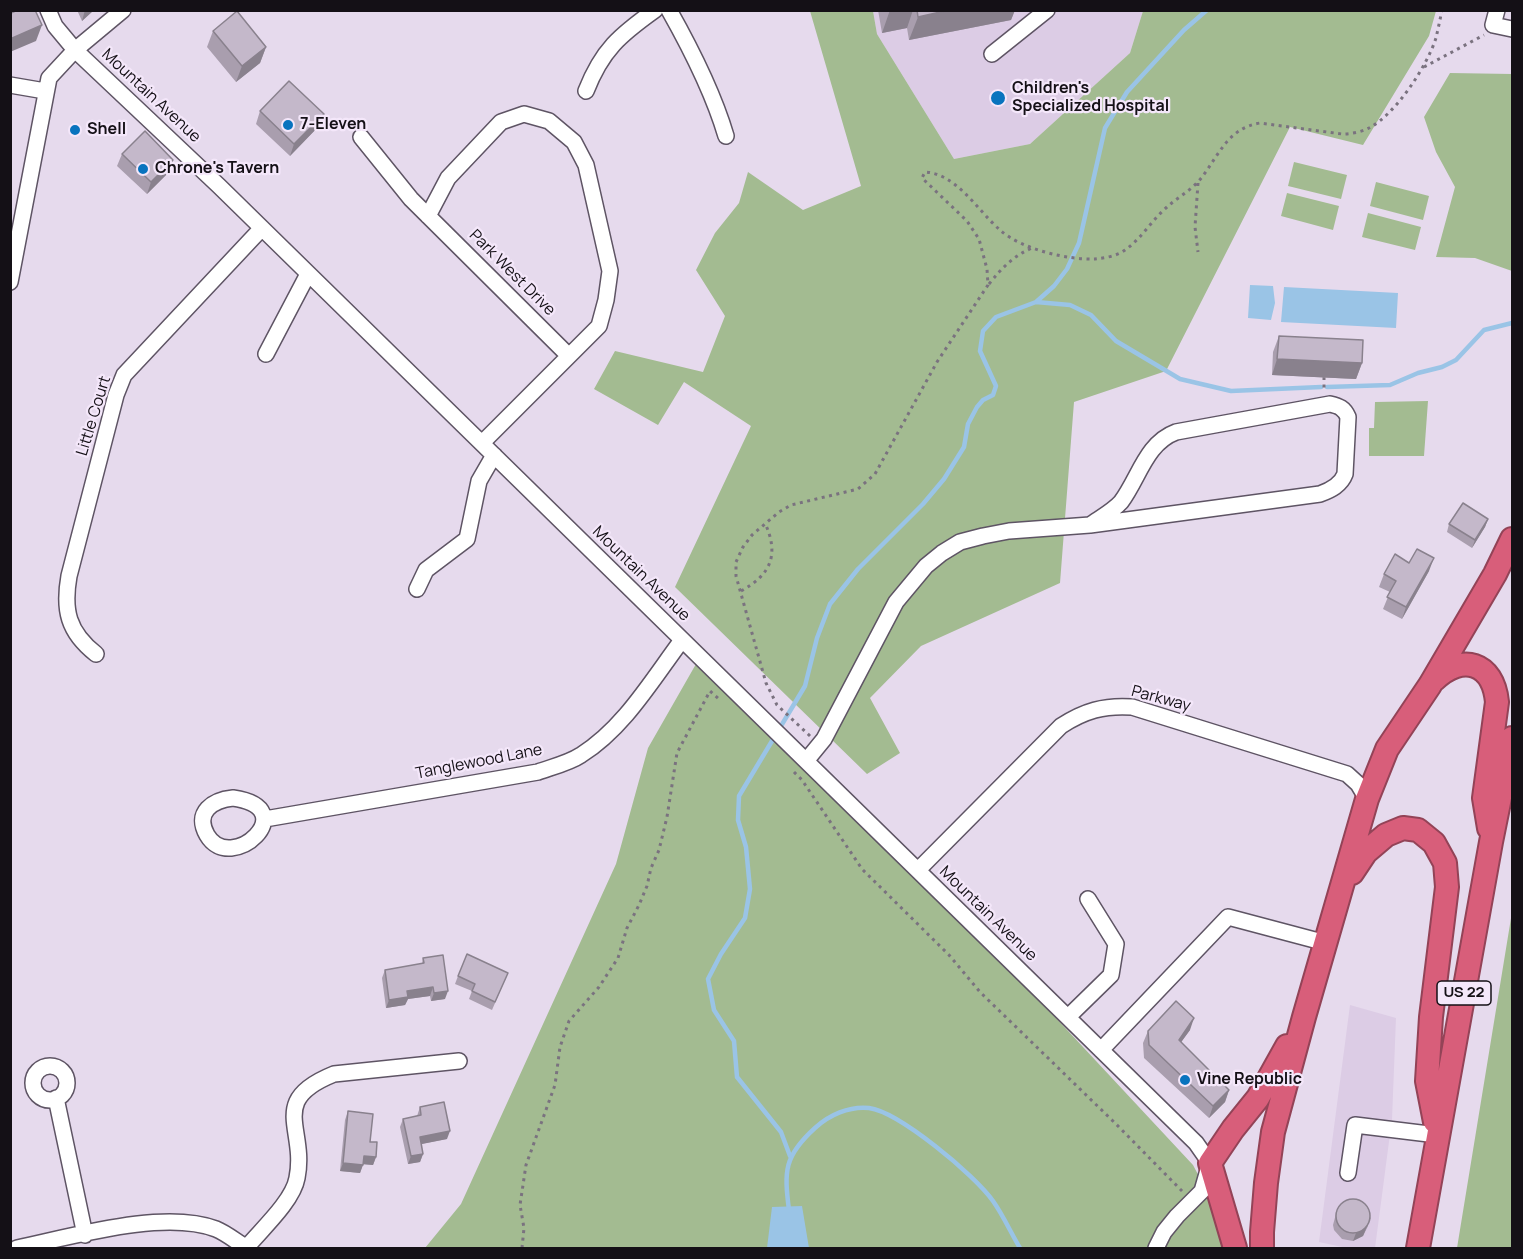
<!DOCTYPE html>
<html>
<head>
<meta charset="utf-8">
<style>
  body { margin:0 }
  #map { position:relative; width:1523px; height:1259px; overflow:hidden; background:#e6daed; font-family:Manrope,sans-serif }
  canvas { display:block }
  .frame { position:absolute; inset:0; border:12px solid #141016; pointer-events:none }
</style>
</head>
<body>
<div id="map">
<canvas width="1523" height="1259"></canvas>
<div class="frame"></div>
</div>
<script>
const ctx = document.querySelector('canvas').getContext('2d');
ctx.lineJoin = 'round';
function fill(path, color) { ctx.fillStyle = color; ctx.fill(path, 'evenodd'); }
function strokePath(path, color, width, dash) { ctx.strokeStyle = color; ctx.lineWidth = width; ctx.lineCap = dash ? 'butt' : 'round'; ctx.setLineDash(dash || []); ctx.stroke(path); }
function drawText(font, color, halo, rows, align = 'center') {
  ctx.font = font + ' Manrope,sans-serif'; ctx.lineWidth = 4.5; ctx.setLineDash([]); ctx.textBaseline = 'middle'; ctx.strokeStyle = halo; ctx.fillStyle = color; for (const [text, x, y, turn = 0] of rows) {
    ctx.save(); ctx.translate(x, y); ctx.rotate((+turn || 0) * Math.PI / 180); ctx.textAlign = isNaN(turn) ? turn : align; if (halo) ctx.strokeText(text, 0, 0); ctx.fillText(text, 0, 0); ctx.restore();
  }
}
fill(new Path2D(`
  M873 11H1143L1130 53 1030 144 954 159 877 34Z
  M1350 1005 1396 1018 1392 1119 1375 1248H1347L1319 1242Z`), '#dccce5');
fill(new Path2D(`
  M810 11H873L877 34 954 159 1030 144 1130 53 1143 11H1436L1429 36 1363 145 1290 127 1166 371 1074 402 1060 583 921 646 870 698 900 753 867 774 675 587 751 426 684 382 658 425 594 389 615 351 703 372 725 316 696 270 715 233 739 203 748 172 803 210 861 186Z
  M1450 73 1512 74V271L1475 258 1436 257 1455 187 1436 152 1424 117Z
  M1294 162 1347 175 1341 199 1288 186Z
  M1376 182 1429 196 1423 220 1370 206Z
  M1287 193 1339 206 1333 230 1281 216Z
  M1368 213 1421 227 1415 250 1362 237Z
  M1428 401 1424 456H1369V428H1374L1375 402Z
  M700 657 918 870 1193 1165 1232 1239 1235 1248H425L461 1204 616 864 648 748Z
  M1512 912V1232L1511 1248H1457Z`), '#a3bb91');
fill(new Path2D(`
  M1250 285 1273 286 1275 303 1271 320 1248 318Z
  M1284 287 1398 293 1396 328 1281 322Z
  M802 1206 809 1248H767L772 1207Z`), '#9ac4e6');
strokePath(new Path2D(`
  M1036 302 1070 305 1091 315 1116 341 1180 379 1231 391 1321 387
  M1327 387 1390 385 1418 373 1442 367 1456 360 1484 330 1512 323
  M790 1156 781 1132 737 1077 734 1041 714 1010 708 979 721 954 745 918 750 889 746 847 738 820 739 796 805 686 817 638 830 604 858 569 923 504 944 479 964 447 968 424 977 407 983 400 993 395 996 386 980 351 983 331 996 317 1036 302 1054 286 1067 269 1079 243 1105 128 1127 92 1184 30 1207 10
  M789 1210C784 1171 784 1156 815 1128 829 1115 849 1106 869 1108 899 1112 975 1175 993 1201 1003 1215 1011 1233 1020 1248`), '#9ac4e6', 4.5);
const minor = new Path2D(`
  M48 10 55 26 75 50 219 186 1196 1143 1210 1163 1202 1191 1177 1216 1164 1232 1156 1248
  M669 10C691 49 713 92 726 136
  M1497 10 1493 25 1512 29
  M992 54 1047 10
  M10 85 45 91
  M586 91C602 50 620 35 655 10
  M361 137 411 199 569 356
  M428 216 448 178 501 122 524 114 549 121 574 142 586 165 610 271 606 300 599 326 482 443
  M10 282 49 78 75 50 123 10
  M266 354 308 274
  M417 589 426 570 467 539 479 481 494 455
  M96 654C68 632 63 610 69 576L116 395 124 375 262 228
  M806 761 824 739 896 602 926 566 942 553 960 542 983 536 1009 531 1090 525 1320 494C1331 490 1341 485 1345 474L1348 417C1344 408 1339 406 1330 404L1176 432C1146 443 1139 478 1121 502 1113 511 1100 518 1090 525
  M233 798C305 808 231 876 207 835 194 812 213 800 233 798Z
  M265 819 538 772C552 767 569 763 581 755 624 728 652 680 682 640
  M918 870 1061 726C1084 711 1104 705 1132 707L1347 774 1358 784 1367 799
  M1068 1017 1111 975 1116 944 1088 899
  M1101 1050 1228 917 1326 943
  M33 1083a17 17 0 1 1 34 0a17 17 0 1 1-34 0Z
  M56 1098 85 1235
  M1348 1173 1355 1125 1437 1135
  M17 1248C71 1237 163 1209 216 1229 226 1233 237 1242 247 1248
  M246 1248C261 1230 293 1201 297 1178 307 1128 267 1101 334 1074L459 1061`);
const highway = new Path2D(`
  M1434 680C1462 653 1493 662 1497 702L1484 798 1489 828
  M1352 873 1366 852 1386 835 1403 828 1418 830 1434 843 1445 863 1447 887 1431 1017 1427 1081 1435 1122
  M1235 1248 1210 1163 1233 1129 1258 1098 1287 1046
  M1262 1248V1232L1266 1183 1273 1132 1304 1017 1367 799 1387 749 1430 685 1495 574 1512 539
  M1418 1248 1491 842 1512 738`);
strokePath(minor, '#5e5464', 18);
strokePath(highway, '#934357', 26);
strokePath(new Path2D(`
  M1424 67 1484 35
  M1198 183 1195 227 1198 252
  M989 284C1002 268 1013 256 1032 248
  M1324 377V392
  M741 591C772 574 779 554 765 523
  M810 736 777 705 766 683 736 576V562L743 547 752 535 779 512 791 505 858 489 875 474 937 362 988 285 987 269 979 239 967 221 922 178 925 172C957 174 978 211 1000 230 1021 249 1067 260 1095 259 1105 258 1117 256 1125 250 1141 239 1152 220 1167 207 1178 197 1192 190 1202 177 1219 155 1228 128 1260 123L1342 134C1351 134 1361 132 1369 128 1396 114 1427 66 1436 38 1438 29 1440 20 1442 10
  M794 772 802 780 862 869 949 955 980 992 1116 1124 1182 1191
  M522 1248 524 1228 520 1205 526 1165 555 1085 560 1047 569 1021 599 987 618 958 627 928 639 905 647 886 651 868 659 850 667 817 677 753 710 691 721 701`), '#7a727f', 3, [3, 4.5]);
strokePath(minor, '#fff', 15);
strokePath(highway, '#d85e7a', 22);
fill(new Path2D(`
  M77 10H94L82 21Z
  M878 10H1015L1011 20 909 40 907 28 882 33Z
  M213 31 266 47 260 63 236 82 207 47Z
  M260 111 324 114 319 126 290 156 256 124Z
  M122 154 173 160 169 172 147 194 117 166Z
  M1279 336 1362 363 1356 379 1272 375 1273 352Z
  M1488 519 1485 527 1472 548 1447 532 1449 524Z
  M1409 563 1429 571 1402 619 1383 609 1390 592 1379 587 1384 574Z
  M423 958 445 999 431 1001 430 996 408 999 405 1005 386 1008 382 978 385 970 422 964Z
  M508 973 492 1010 469 999 472 991 455 984 458 976Z
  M1190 1030 1181 1042 1229 1090 1225 1102 1209 1118 1144 1058 1143 1043 1148 1031Z
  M420 1107 447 1139 421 1144 423 1154 420 1162 408 1164 400 1127 403 1119 417 1116Z
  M348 1111 370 1142 376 1157 373 1165 363 1164 360 1173 340 1171 345 1120Z
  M1337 1210 1368 1226 1363 1236 1353 1241 1342 1239 1334 1230 1333 1225Z`), '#a99eae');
fill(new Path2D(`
  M85 10H94L82 21Z
  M890 10H913L907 28 882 33Z
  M949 10H1015L1011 20 909 40 918 17Z
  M42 25 36 41 10 52V39Z
  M266 47 260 63 236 82 242 66Z
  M324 114 319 126 290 156 294 144Z
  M173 160 169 172 147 194 151 182Z
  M1277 359 1362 363 1356 379 1272 375Z
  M1488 519 1485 527 1472 548 1475 540Z
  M1434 558 1429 571 1402 619 1406 607Z
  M433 987 430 996 408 999 405 1005 386 1008 389 1000 407 991Z
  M448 991 445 999 431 1001 434 993Z
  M1194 1018 1190 1030 1174 1052 1179 1040Z
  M1229 1090 1225 1102 1209 1118 1213 1106Z
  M450 1131 447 1139 417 1145 420 1137Z
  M423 1154 420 1162 408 1164 411 1156Z
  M364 1156 376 1157 373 1165 361 1164Z
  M343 1163 363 1165 360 1173 340 1171Z
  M1371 1217 1363 1236 1353 1241 1356 1233Z`), '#89818d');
const building = new Path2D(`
  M18 10H35L42 25 10 39V12L11 13Z
  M917 10H949L918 17Z
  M237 11 266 47 242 66 213 31Z
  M289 81 324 114 294 144 260 111Z
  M145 131 173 160 151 182 122 154Z
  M1279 336 1363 340 1362 363 1277 359Z
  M1463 503 1488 519 1475 540 1449 524Z
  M1417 549 1434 558 1406 607 1387 597 1396 581 1384 574 1395 554 1409 563Z
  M467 954 508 973 495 1002 472 991 475 984 458 976Z
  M443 955 448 991 434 993 433 987 407 991 408 997 389 1000 385 970 424 963 423 958Z
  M1176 1001 1194 1018 1179 1040 1229 1090 1213 1106 1149 1045 1148 1031Z
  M444 1102 450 1131 420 1137 423 1154 411 1156 403 1119 421 1115 420 1107Z
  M348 1111 373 1114 370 1142H377L376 1157 364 1156 363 1165 343 1163Z
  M1336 1216a17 17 0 1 1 34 0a17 17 0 1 1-34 0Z`);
fill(building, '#c4b8ca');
strokePath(building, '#89818d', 1.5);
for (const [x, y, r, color] of [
  [998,98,8,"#0873be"],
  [288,125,6,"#0873be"],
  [75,130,6,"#0873be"],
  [143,169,6,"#0873be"],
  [1185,1080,6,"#0873be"]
]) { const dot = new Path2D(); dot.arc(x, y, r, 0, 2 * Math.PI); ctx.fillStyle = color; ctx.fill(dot); strokePath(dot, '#f4e7fa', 2); }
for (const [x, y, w] of [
  [1464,993,54]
]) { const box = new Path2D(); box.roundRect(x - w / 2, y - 12, w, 24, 4.5); ctx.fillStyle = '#f4e7fa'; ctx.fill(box); strokePath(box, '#141016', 1.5); }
drawText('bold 15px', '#141016', null, [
  ["US 22",1464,993]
]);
drawText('bold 16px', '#141016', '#f4e7fa', [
  ["Children's",1012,89],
  ["Specialized Hospital",1012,107],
  ["7-Eleven",300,125],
  ["Shell",87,130],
  ["Chrone's Tavern",155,169],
  ["Vine Republic",1197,1080]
], 'left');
drawText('16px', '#141016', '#f4e7fa', [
  ["Mountain Avenue",151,96,43],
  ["Park West Drive",512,273,45],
  ["Little Court",94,416,-73],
  ["Mountain Avenue",641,574,44],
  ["Parkway",1161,699,15],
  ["Tanglewood Lane",479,762,-11],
  ["Mountain Avenue",988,914,44]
]);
</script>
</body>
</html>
